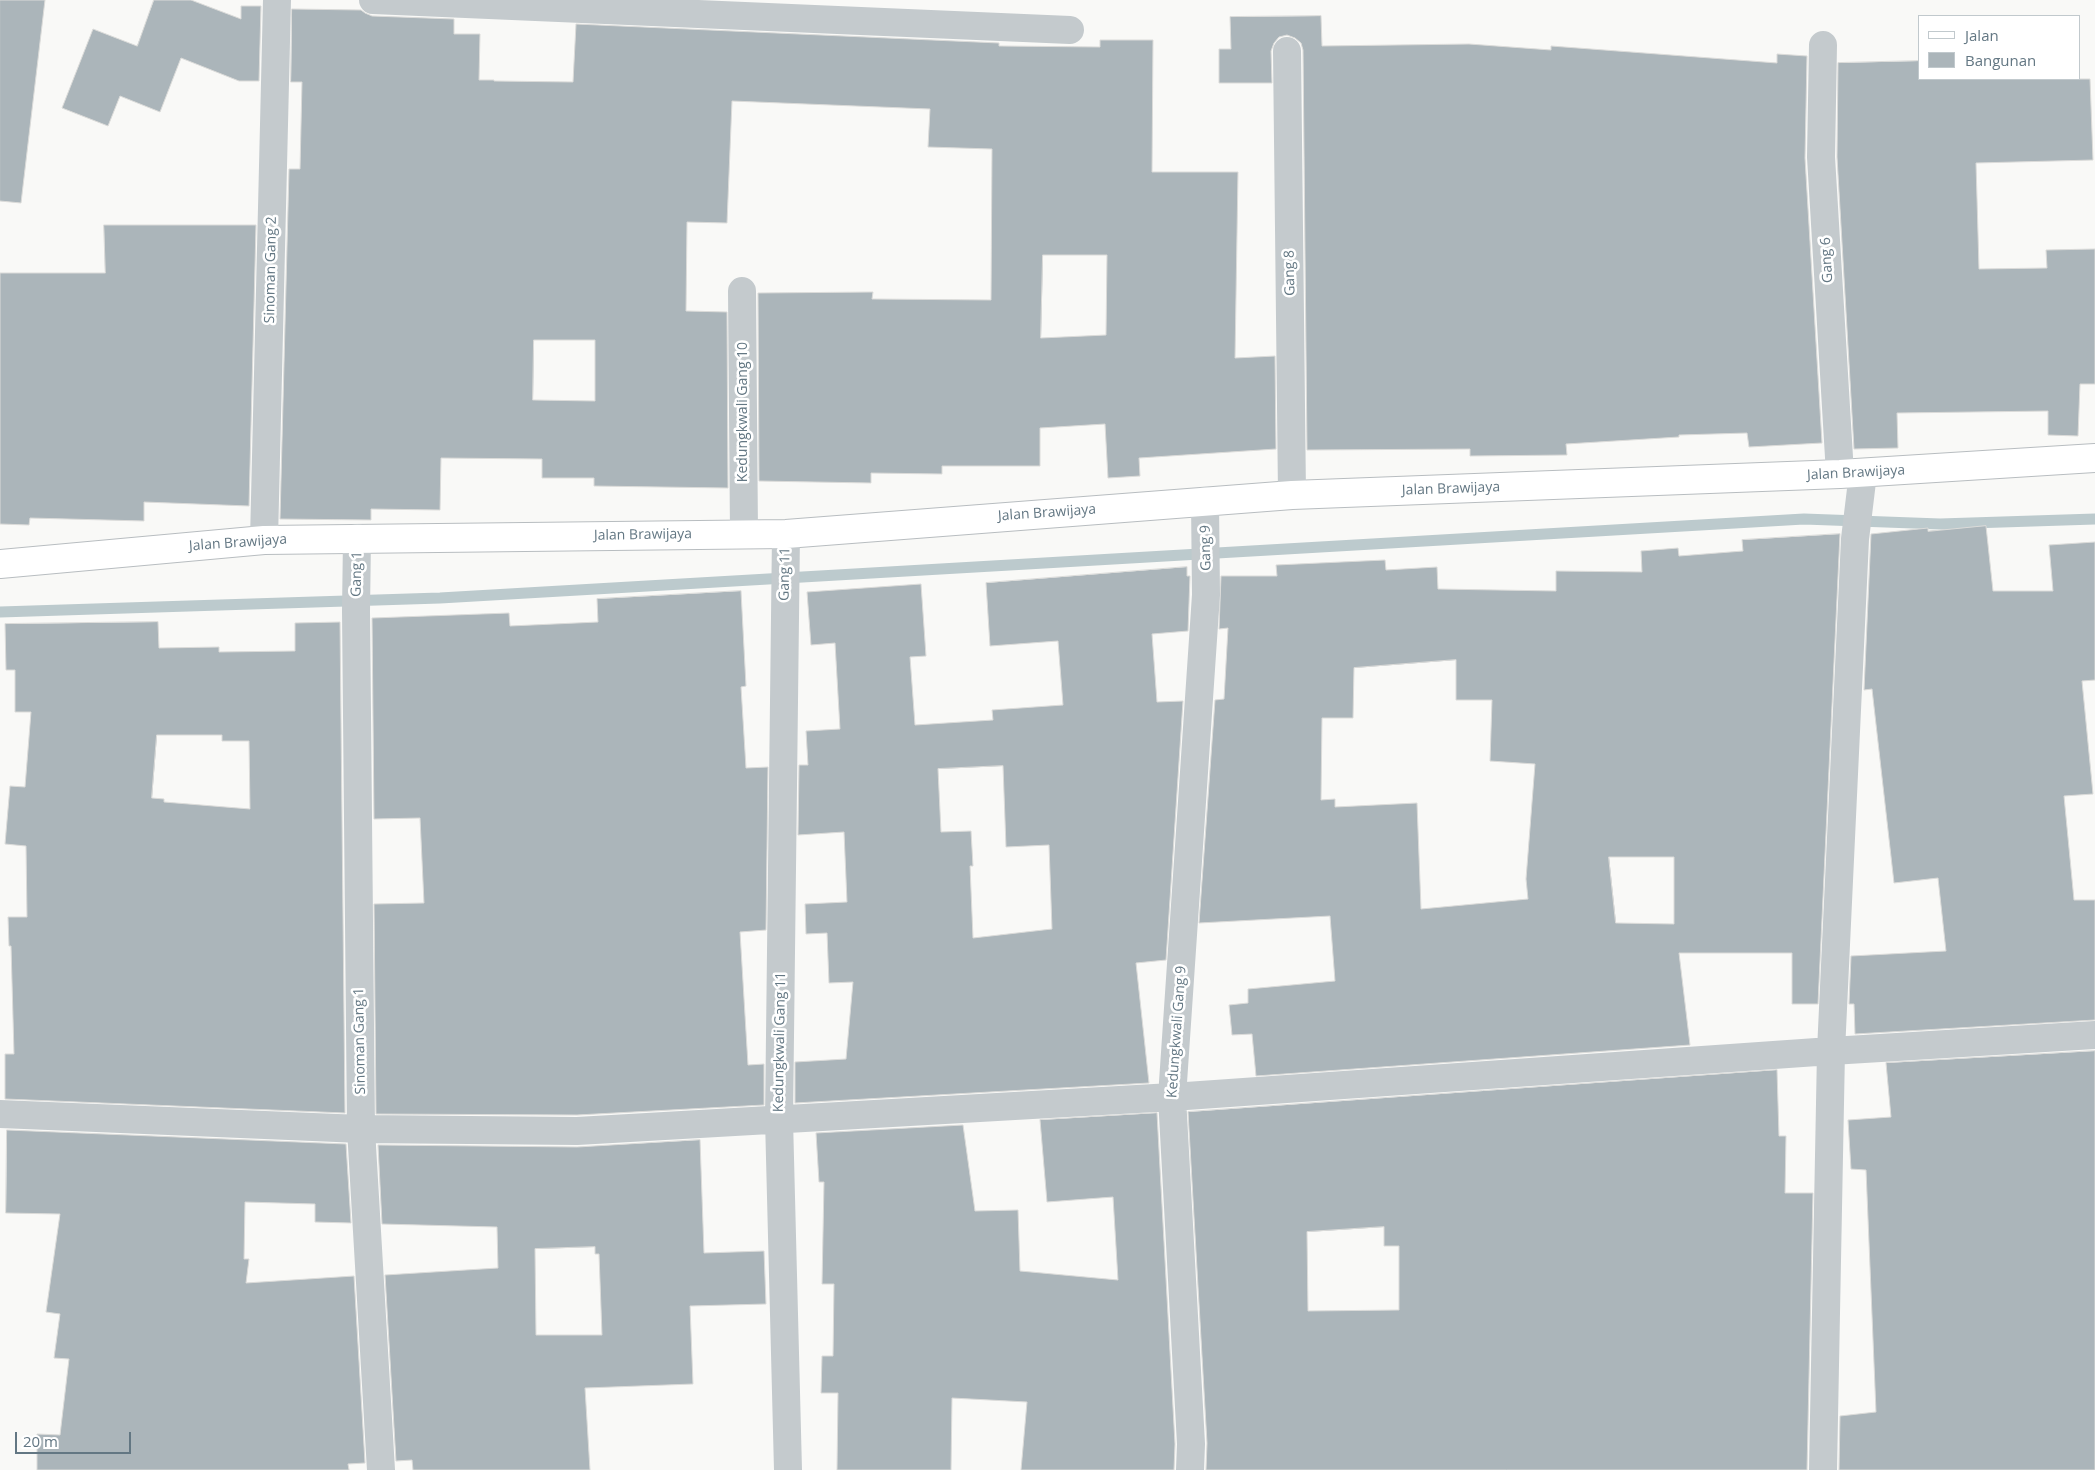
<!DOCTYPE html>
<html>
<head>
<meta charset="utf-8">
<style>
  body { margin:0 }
  #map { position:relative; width:2095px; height:1470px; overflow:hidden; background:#f9f9f7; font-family:"Open Sans",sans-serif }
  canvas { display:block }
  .legend { position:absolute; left:1918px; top:15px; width:162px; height:65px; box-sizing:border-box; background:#fff; border:1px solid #c1c9cd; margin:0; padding:6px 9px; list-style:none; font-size:15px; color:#637783 }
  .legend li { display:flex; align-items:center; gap:10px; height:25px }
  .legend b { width:25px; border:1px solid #c1c9cd }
  .scale { position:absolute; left:15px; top:1432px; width:116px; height:22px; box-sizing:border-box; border:2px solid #637783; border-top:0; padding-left:6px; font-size:15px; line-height:18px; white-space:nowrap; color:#637783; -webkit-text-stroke:4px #fff; paint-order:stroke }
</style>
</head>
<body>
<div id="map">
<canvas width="2095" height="1470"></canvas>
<ul class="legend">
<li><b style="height:6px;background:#fff"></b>Jalan</li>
<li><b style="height:14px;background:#abb5ba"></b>Bangunan</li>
</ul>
<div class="scale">20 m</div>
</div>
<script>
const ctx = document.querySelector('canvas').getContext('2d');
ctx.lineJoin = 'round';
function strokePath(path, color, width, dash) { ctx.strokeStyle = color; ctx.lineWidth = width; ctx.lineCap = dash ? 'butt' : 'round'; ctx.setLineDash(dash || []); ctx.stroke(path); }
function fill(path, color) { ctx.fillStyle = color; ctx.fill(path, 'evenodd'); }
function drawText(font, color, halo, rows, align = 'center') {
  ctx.font = font + ' "Open Sans",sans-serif'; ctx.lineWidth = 5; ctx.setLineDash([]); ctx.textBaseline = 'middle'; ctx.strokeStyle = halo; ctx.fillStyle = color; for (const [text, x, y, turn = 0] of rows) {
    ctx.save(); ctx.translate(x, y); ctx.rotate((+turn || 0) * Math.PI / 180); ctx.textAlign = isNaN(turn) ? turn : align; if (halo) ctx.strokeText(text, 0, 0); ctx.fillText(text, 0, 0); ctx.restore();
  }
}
strokePath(new Path2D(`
  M0 612 440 598 1804 519 1940 524 2095 519`), '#bccacd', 11);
const building = new Path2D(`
  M0 0H45L21 203 0 201Z
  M154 0H191L241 19V6H261L259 81H239L181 58 160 112 120 96 108 126 62 108 93 29 137 46Z
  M292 9 361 10 365 13 372 16 454 19V34H480L479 80H494V81L573 82 576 24 999 43V46L1100 47V40H1153L1152 172H1238L1235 358 1275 356 1276 449 1139 458 1140 476 1108 478 1105 424 1040 428V466H942V474L871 473V483L759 481 758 293 873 292 872 299 991 300 992 149 928 147 930 109 732 101 727 223 687 222 686 311 727 312 728 488 594 486V478H542V459L441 458 440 510 371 509V520L280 519 289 169H300L302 82H291ZM1043 255H1107L1106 335 1041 338ZM534 340H595V401L533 400Z
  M1321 16 1322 46 1469 44 1551 50V46L1777 63V54L1807 56 1805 158 1822 443 1749 447 1747 433 1679 435V437L1566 444 1567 455 1470 456V449L1307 450 1303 50 1301 43 1295 38 1287 35 1279 37 1274 43 1271 51 1272 83H1219V49H1231L1230 17Z
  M1919 61V79H2090L2093 160 1976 163 1979 269 2047 268 2046 250 2095 249V384H2080L2078 436 2048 435V411L1897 413 1898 448 1854 449 1837 157 1838 63Z
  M104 225H256L249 506 144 502V521L30 518 29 525 0 524V273H105Z
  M1986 526 1993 591H2053L2049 545 2095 542V680L2082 681 2093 794 2064 796 2074 900H2095V1020L1855 1034 1854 1004H1849L1851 956 1946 951 1938 878 1894 883 1872 689 1864 690 1871 534 1928 528V531Z
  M1840 534 1818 1004H1792V953H1679L1690 1045 1256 1076 1252 1034 1232 1035 1229 1005 1248 1003V989L1335 981 1330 916 1199 923 1215 700 1224 699 1228 628 1219 629 1221 576H1277L1276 565 1385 560 1386 570 1437 567 1438 589 1556 591V571L1642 572 1641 551 1678 548 1679 556 1743 551 1742 540ZM1456 660V700H1492L1490 761 1535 764 1526 879 1528 899 1421 909 1417 803 1335 807V799L1321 800 1322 718H1353L1354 668ZM1609 857H1674V924L1616 923Z
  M1187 567V576H1190L1188 631 1152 634 1157 702 1183 701 1166 960 1136 963 1149 1083 795 1103V1062L846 1059 853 982 829 983 827 933 806 934 805 904 847 902 844 832 798 835 799 765H808L806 731 840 729 835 643 811 645 807 592 921 584 926 656 910 657 915 725 993 720 992 710 1063 705 1058 641 990 646 986 583ZM1003 766 1006 847 1049 845 1052 929 973 938 970 866H973L971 831 941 832 938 769Z
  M741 591 746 686 741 687 746 768 768 767 766 930 740 932 748 1065 764 1064V1105L577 1115 376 1114 374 904 424 903 420 818 374 819 372 618 509 613 510 626 598 622 597 599Z
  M158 622 159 648 219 647V652L295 651V623L340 622 345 1113 5 1099V1054H14L11 946H9L8 917H27L26 846 5 844 10 786 25 787 31 712H15V670H6L5 624ZM157 735H222V741H249L250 809 164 802V799L152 798Z
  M2095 1051V1470H1839L1840 1416 1876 1412 1866 1170 1851 1169 1848 1120 1891 1117 1886 1063Z
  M1777 1070 1779 1136H1786L1785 1193H1813L1807 1470H1206L1207 1443 1188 1112ZM1384 1227V1246H1399V1310L1308 1311 1307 1232Z
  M1157 1113 1175 1444 1174 1470H1021L1027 1402 952 1398 951 1470H837L838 1393H821L822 1356H833L834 1284H822L824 1182H819L816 1133 963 1125 975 1211 1018 1210 1020 1271 1118 1280 1113 1197 1047 1202 1040 1120Z
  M7 1130 346 1144 351 1223 315 1222V1204L245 1202 244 1259H249L246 1283 354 1276 365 1463 348 1464 349 1470H37V1434L60 1435 69 1359 54 1358 60 1314 46 1312 60 1214 6 1213Z
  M700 1140 704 1253 764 1251 766 1304 690 1306 693 1384 585 1388 590 1470H413L412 1460 396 1461 385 1275 498 1268 497 1227 382 1224 378 1145 577 1147ZM595 1247V1254H599L602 1335H536L535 1249Z`);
fill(building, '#abb5ba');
strokePath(building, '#dbdbd9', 1);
const major = new Path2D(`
  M0 564 264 540 786 534 1292 495 1840 474 2095 458`);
strokePath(major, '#b8bdc0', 30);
strokePath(new Path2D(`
  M373 0 1070 30
  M1823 45 1821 157 1840 474
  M1287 51 1292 495
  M742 291 744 534
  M786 534 779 1119 788 1470
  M357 538 356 611 361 1129 381 1470
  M264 540 277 0
  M0 1114 361 1129 577 1131 1172 1097 1831 1051 2095 1035
  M1190 1470 1191 1444 1172 1097 1206 595 1205 501
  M1823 1470 1831 1051 1855 539 1863 473`), '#c4cacd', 28);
strokePath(major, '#fff', 28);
drawText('14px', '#637783', '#fff', [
  ["Gang 6",1827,260,-93],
  ["Sinoman Gang 2",271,270,-89],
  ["Gang 8",1290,273,-91],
  ["Kedungkwali Gang 10",743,412,-90],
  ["Jalan Brawijaya",1856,473,-3],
  ["Jalan Brawijaya",1451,489,-2],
  ["Jalan Brawijaya",1047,513,-4],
  ["Jalan Brawijaya",643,535,-1],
  ["Jalan Brawijaya",238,543,-4],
  ["Gang 9",1206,548,-91],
  ["Gang 1",357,574,-89],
  ["Gang 11",785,574,-89],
  ["Kedungkwali Gang 9",1177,1032,-86],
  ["Sinoman Gang 1",360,1041,-91],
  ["Kedungkwali Gang 11",780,1042,-89]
]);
</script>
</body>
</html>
